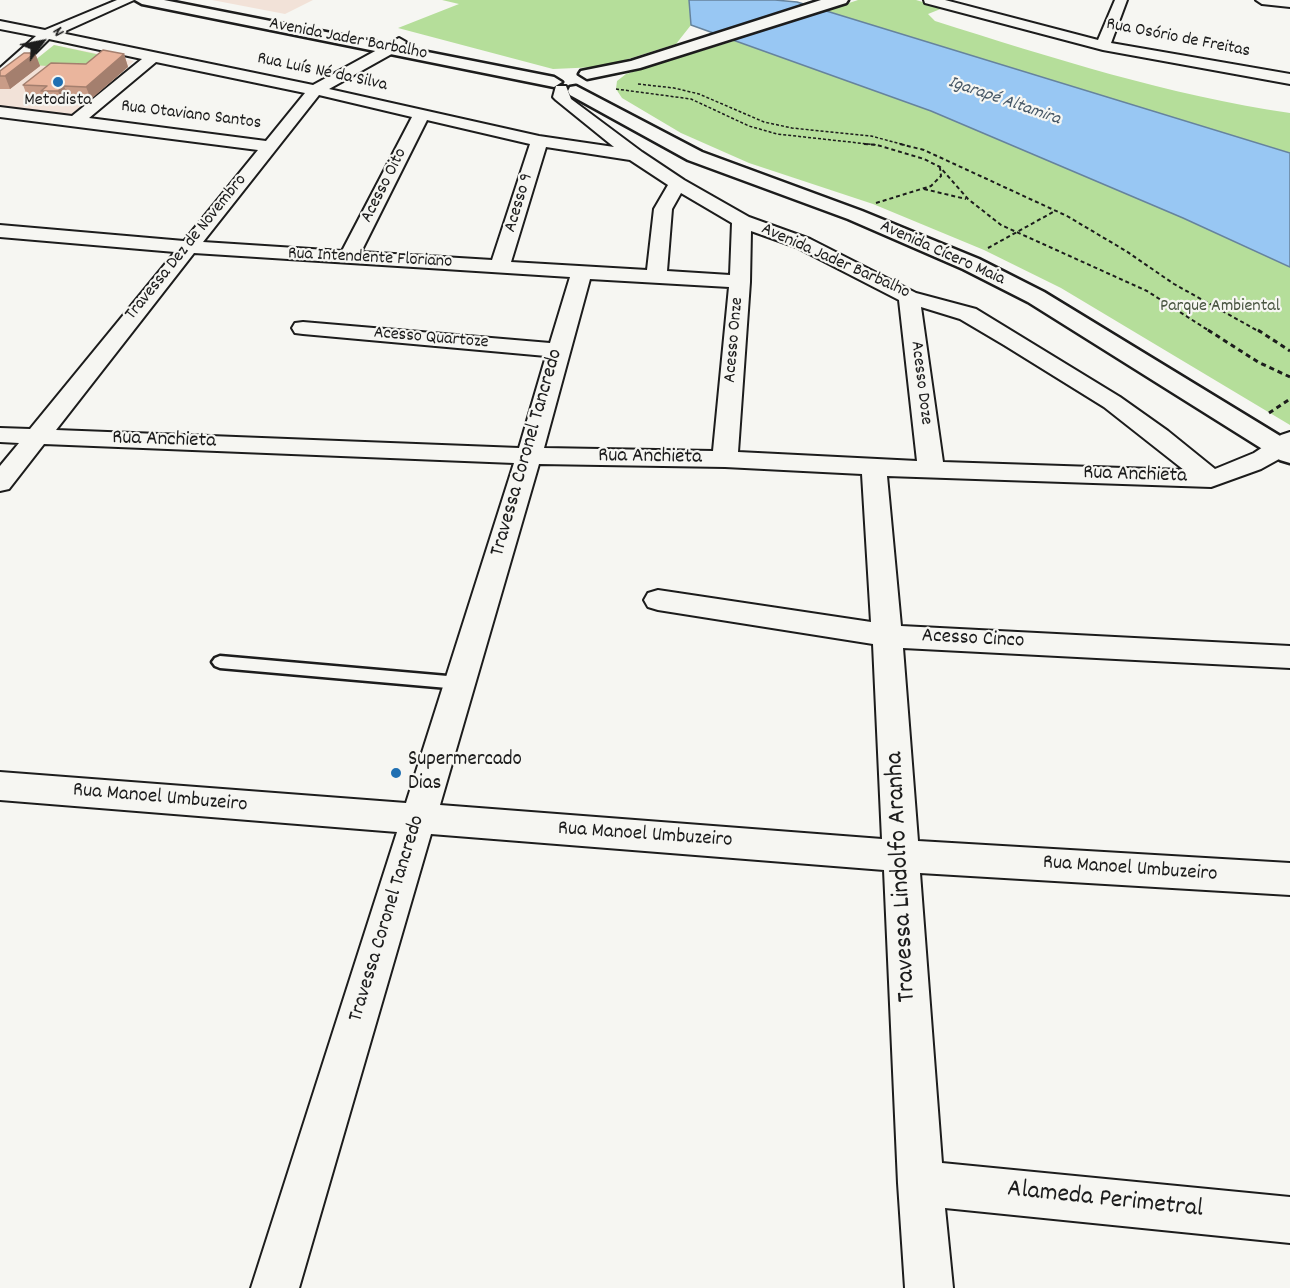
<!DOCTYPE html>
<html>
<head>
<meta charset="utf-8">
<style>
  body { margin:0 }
  #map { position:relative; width:1290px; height:1288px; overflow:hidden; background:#f6f6f2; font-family:Dekko,sans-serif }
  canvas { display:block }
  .north { position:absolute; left:12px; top:12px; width:60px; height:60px; -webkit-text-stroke:4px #f6f6f2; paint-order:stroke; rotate:58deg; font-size:16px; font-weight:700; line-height:24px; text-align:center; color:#1c1c1c }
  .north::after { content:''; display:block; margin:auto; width:21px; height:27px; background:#1c1c1c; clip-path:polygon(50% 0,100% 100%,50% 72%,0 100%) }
</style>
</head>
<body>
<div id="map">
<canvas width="1290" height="1288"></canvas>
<div class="north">N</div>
</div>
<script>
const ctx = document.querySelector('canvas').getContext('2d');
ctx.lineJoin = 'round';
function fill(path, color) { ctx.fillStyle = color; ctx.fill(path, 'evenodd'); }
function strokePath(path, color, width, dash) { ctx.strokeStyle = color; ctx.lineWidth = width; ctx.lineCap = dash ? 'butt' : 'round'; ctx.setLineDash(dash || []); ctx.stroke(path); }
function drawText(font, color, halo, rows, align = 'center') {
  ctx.font = font + ' Dekko,sans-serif'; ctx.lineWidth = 4.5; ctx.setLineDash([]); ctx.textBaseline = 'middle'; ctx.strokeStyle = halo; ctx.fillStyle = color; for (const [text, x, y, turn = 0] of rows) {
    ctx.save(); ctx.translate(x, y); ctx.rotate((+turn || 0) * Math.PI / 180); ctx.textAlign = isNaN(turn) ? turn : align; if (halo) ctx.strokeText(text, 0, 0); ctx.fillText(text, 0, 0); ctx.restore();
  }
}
fill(new Path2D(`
  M212 0H313L285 14Z
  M54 45 134 61 73 116 0 107V88Z`), '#f2e2d8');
fill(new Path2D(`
  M442 0H689L691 25 676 44 625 60 598 67 553 69 398 28 459 4Z
  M858 0H916L943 8 928 14 935 21C1052 58 1168 95 1290 113V153L825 11Z
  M737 40 931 111 1183 218 1290 267V425L1061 288 984 250 873 204 749 163 681 133 622 98 616 89 617 81 626 74Z
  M54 45 105 56 87 68 29 65Z`), '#b5de9a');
const water = new Path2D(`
  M689 0H775L797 2 1290 153V267L1183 218 931 111 691 25Z`);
fill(water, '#98c7f3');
strokePath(water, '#66839d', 1.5);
const service = new Path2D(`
  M220 656 459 677 464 679 467 683 464 687 459 689 220 668 215 666 212 662 215 658Z`);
const minor = new Path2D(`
  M117 0H134L61 33 313 85 399 38 406 42 397 51 329 89 539 136 614 147 556 100 553 97 556 86H566L571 99 642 152 684 180 749 217 810 239 916 293 976 309 1120 397 1168 431 1215 469 1254 453 1281 435 1290 432V453L1261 469 1211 487 887 476 901 626 1290 646V668L903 648 918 841 1290 863V895L920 873 942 1163 1290 1197V1243L945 1208 953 1288H905L898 1183 884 870 431 834 299 1288H251L397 832 0 800V772L406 803 514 463 44 444 9 489 0 491V466L19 443 0 442V428L30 429 175 252 0 237V225L184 241 258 150 0 117V107L72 116 142 59 49 39 24 64 0 79V68L36 36 0 29V21L45 30ZM156 62 305 93 266 141 89 118ZM319 95 412 117 342 251 203 242ZM427 120 530 144 492 260 361 252ZM546 147 630 160 668 185 654 209 647 270 511 262ZM681 193 732 223 730 275 667 271 672 209ZM751 231 796 247 899 300 917 461 738 452 750 282ZM194 253 570 277 550 343 303 322 295 323 292 328 295 333 303 334 546 356 519 448 56 430ZM590 279 729 287 713 451 544 448ZM921 307 960 319 1004 345 1104 407 1184 470 943 462ZM539 464 725 467 862 474 871 622 658 590 648 593 644 600 648 607 658 610 873 644 882 839 440 805Z
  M924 0H945L1098 40 1115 0H1127L1111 43 1290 74V84L1103 50 925 3Z
  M1256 0H1290V7L1262 4Z`);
const tertiary = new Path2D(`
  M821 0H848L846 3 640 68 587 79 579 74 581 71 631 61Z`);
const secondary = new Path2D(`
  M135 0H164L554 77 562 82 554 87 142 4Z
  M576 86 702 152 862 211 979 259 1044 292 1290 442V463L1280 460 1028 302 963 269 848 219 688 160 570 95 568 91 570 87Z`);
strokePath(service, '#1c1c1c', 5);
strokePath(minor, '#1c1c1c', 4);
strokePath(tertiary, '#1c1c1c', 5);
strokePath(secondary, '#1c1c1c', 5);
strokePath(new Path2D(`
  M638 84 674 88 699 94 764 122 792 128 871 136 905 145
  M616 89 691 99 749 126 777 134 877 145`), '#1c1c1c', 1.5, [3, 2]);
strokePath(new Path2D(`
  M864 144 877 145 924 159 940 167 968 199 1001 225 1147 291 1211 332
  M900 144 924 150 1067 216 1126 251 1174 284 1260 332
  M924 189 966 199
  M876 203 931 186 941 176 940 168
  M988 248 1055 211`), '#1c1c1c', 2, [4, 3]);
strokePath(new Path2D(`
  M1208 330 1258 362 1290 377
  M1258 330 1290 351
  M1269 413 1290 399`), '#1c1c1c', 3, [5, 4]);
fill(service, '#f6f6f2');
fill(minor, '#f6f6f2');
fill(tertiary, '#f6f6f2');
fill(secondary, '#f6f6f2');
fill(new Path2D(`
  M35 53 40 66 10 89H0V71Z
  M124 54 128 67 91 99H69L63 104H46L44 98H28L23 85 86 64Z`), '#c99c87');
fill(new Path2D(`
  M35 53 40 66 10 89 5 76Z
  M124 54 128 67 91 99 86 87Z
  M64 86 69 99 63 104 58 91Z`), '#a47f6e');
const building = new Path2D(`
  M103 50 124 54 86 87 64 86 58 91H41L47 86 23 85 51 63 86 64Z
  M24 53H35L5 76H0V71Z`);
fill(building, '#eab59d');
strokePath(building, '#a47f6e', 1.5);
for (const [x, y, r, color] of [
  [58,82,6,"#1f6fb2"],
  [396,773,6,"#1f6fb2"]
]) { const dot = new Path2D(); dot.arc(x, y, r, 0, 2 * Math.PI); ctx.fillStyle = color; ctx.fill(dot); strokePath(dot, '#f6f6f2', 2); }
drawText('18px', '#1c1c1c', '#f6f6f2', [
  ["Rua Osório de Freitas",1178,39,11],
  ["Avenida Jader Barbalho",348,40,11],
  ["Rua Luís Né da Silva",322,73,12],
  ["Rua Otaviano Santos",191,116,7],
  ["Acesso Oito",385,186,-63],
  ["Acesso 9",520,203,-73],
  ["Travessa Dez de Novembro",187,248,-51],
  ["Avenida Cícero Maia",942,254,24],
  ["Rua Intendente Floriano",370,259,3],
  ["Avenida Jader Barbalho",835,262,24],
  ["Acesso Quartoze",431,339,5],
  ["Acesso Onze",735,340,-85],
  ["Acesso Doze",920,383,83]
]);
drawText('18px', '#1c1c1c', '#f6f6f2', [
  ["Metodista",58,102]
]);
drawText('italic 18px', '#475867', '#f6f6f2', [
  ["Igarapé Altamira",1004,102,19]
]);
drawText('18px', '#4a5642', '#f6f6f2', [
  ["Parque Ambiental",1220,308]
]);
drawText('21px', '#1c1c1c', '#f6f6f2', [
  ["Rua Anchieta",164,441,2],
  ["Travessa Coronel Tancredo",528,453,-74],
  ["Rua Anchieta",650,458,1],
  ["Rua Anchieta",1135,476,2],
  ["Acesso Cinco",973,640,3],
  ["Rua Manoel Umbuzeiro",160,799,5],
  ["Rua Manoel Umbuzeiro",645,836,4],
  ["Rua Manoel Umbuzeiro",1130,870,4],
  ["Travessa Coronel Tancredo",388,919,-73]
]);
drawText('21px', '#1c1c1c', '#f6f6f2', [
  ["Supermercado",408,761],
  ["Dias",408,785]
], 'left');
drawText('26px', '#1c1c1c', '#f6f6f2', [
  ["Travessa Lindolfo Aranha",903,877,-93],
  ["Alameda Perimetral",1105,1201,6]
]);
</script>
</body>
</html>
